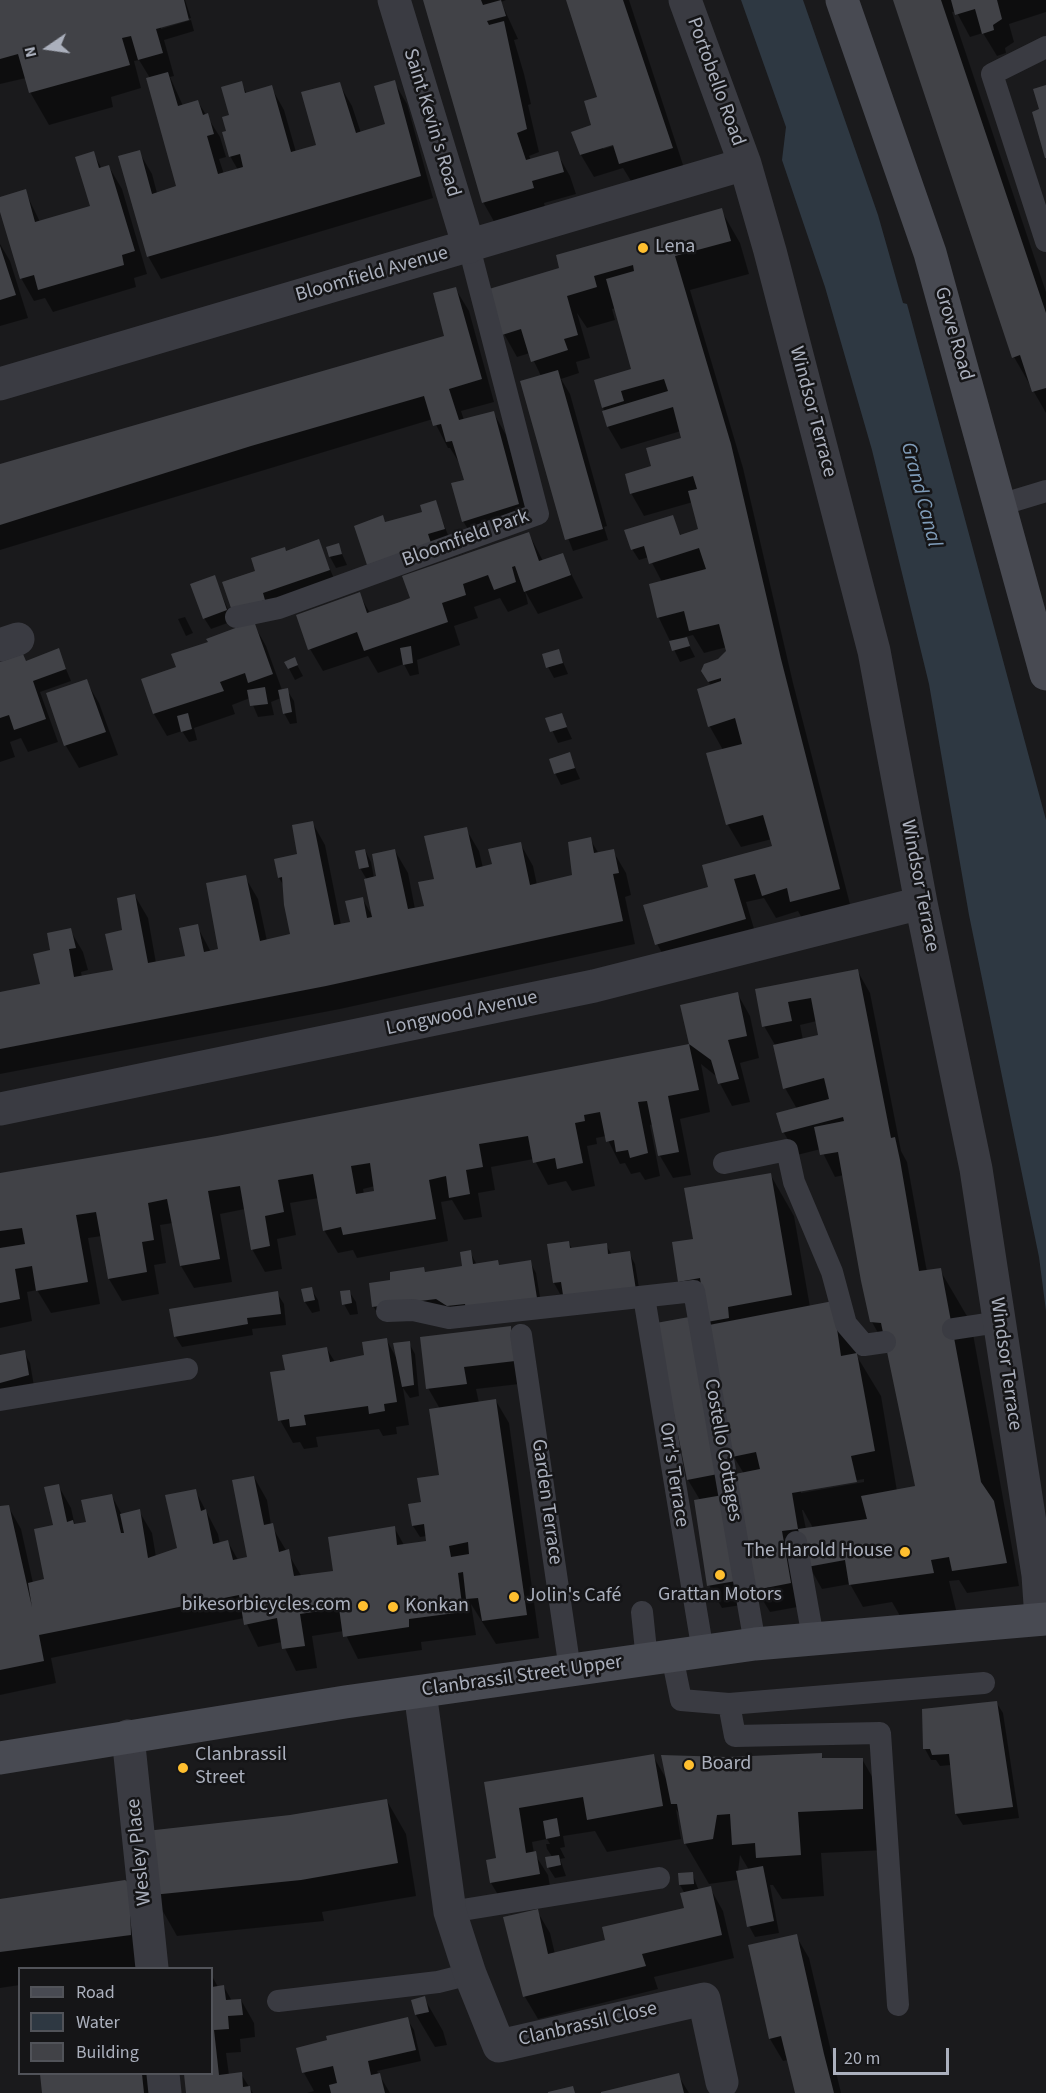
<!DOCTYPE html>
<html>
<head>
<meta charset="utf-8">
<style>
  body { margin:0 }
  #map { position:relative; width:1046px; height:2093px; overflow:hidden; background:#1a1a1c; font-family:"Source Sans 3",sans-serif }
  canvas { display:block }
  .legend { position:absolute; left:18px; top:1967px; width:195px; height:108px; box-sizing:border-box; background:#151517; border:2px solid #515359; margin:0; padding:8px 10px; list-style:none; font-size:18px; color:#abb0bd }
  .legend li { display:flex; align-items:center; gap:12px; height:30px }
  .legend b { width:30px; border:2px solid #515359 }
  .north { position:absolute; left:18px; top:18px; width:60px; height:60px; -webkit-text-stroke:4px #151517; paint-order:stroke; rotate:257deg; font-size:16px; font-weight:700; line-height:24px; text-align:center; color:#abb0bd }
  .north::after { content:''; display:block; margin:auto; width:21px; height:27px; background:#abb0bd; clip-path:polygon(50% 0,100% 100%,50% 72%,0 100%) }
  .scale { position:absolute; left:833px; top:2048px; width:116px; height:27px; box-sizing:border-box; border:3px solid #abb0bd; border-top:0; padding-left:8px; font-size:18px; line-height:21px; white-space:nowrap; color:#abb0bd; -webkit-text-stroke:4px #151517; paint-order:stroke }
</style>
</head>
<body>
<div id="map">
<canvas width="1046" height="2093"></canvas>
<ul class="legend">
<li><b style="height:8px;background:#484a52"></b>Road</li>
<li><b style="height:16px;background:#2e3842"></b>Water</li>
<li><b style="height:16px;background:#414247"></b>Building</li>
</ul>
<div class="north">N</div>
<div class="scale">20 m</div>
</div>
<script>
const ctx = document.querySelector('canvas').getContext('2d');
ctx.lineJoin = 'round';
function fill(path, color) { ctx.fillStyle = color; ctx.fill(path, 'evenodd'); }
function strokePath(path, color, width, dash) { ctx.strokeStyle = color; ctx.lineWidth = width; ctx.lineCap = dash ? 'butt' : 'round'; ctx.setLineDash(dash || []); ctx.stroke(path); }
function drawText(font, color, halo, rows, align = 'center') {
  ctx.font = font + ' "Source Sans 3",sans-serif'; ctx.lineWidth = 5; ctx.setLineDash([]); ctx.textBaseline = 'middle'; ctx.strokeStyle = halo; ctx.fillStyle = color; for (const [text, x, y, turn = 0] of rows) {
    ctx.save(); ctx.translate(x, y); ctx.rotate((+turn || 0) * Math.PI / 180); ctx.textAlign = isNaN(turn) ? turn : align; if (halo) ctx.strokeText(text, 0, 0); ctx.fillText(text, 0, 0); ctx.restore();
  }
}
fill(new Path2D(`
  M741 0H803L878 215 903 303 907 304 1046 820V1311L1039 1257 969 915 929 684 872 450 825 287 782 160 786 127Z`), '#2e3842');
fill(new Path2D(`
  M0 0H185L191 18 161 26V29L191 20 194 31 164 40 174 76 170 77 183 106 198 102 220 137 226 157 219 159 224 174 238 170 230 156 227 132 241 83 247 94 271 87 284 110 296 152 318 146 339 84 352 106 361 133 387 125 394 82 407 104 433 198 161 279 148 256 139 152 152 174 157 193 178 187 150 78 139 60 134 61 141 88 111 97 113 107 49 125 30 92 26 78 0 84Z
  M427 0H506L501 2 518 39 514 40 524 74 531 104 528 105 539 152 529 156 531 160 557 153 570 176 576 194 544 203 546 211 496 225 483 202Z
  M569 0H629L685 171 634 186 623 168 594 177 581 155 573 132 593 126 599 98ZM620 144 603 149V146Z
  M895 0H1046V12L1009 24 1014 42 1005 48 1006 53 997 56 983 33 970 37 956 11 952 12 1046 292V413L1014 357Z
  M93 153 102 169 109 167 122 189 147 274 134 278 136 287 53 312 45 298 34 301 21 278 0 199 25 191 40 222 92 207Z
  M721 210 740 243 749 274 690 290 743 468 793 683 852 912 805 924 798 911 776 918 764 898 746 902 758 942 670 967 657 944 710 888 774 847 772 839 741 847 728 825 708 754 723 750 710 727 699 690 711 686 702 671 728 652 727 647 704 653 693 635 685 637 695 657 680 662 659 618 651 585 662 582 649 557 639 560 632 549 672 516 681 536 700 530 693 502 644 516 631 493 683 439 681 431 621 449 608 427 603 407 633 370 616 308 612 309 615 320 587 328 577 313 590 358 576 362 579 373 561 379 570 394 607 526 604 527 608 540 573 551 559 514 541 376 530 353 517 357 504 334 561 269Z
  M0 244 10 261 28 318 0 326Z
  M455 288 469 311 494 402 461 411 464 420 493 412 506 435 531 527 477 544 463 521 466 481 460 464 450 448H448L433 419 0 550V466L446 337Z
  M435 502 450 540 374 575 382 517 386 524 424 513Z
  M529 534 543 561 562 555 583 598 538 614 525 591 528 604 508 612 500 598 474 607 478 618 454 626 460 645 417 660 419 674 410 676 404 664 378 673 368 656 323 671 310 649 359 594 370 613 401 603Z
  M318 541 335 581 240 622 257 572 287 552Z
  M338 545 347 565 336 568 330 557Z
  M214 577 233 621 211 629 204 618Z
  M185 617 193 633 186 636 178 619Z
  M253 623 266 646 282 690H287L294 701 297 723 290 724 284 713 281 698 271 702 274 715 258 717 250 698 232 705 235 714 194 728 197 740 189 742 182 731 167 736 154 714 143 679 178 668 210 643Z
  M58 650 71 681 40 692 58 742 28 752 21 738 10 742 15 757 0 762V664L26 662Z
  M558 650 568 674 554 678 548 667Z
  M294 659 303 676 295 680 286 663Z
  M86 681 99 703 118 755 79 768 66 746 48 694Z
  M561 715 572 739 558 743 547 719Z
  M569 754 580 779 561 785 555 773Z
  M312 822 325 845 341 925 352 923 362 898 374 919 367 880 360 868 365 850 371 862 374 878 395 851 408 873 415 909 425 907 436 880 466 829 479 851 483 868 493 866 520 843 533 866 537 885 574 876 590 839 599 854 613 851 626 873 631 895 625 897 635 944 340 1009 0 1074V993L41 985 52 952 70 930 83 952 88 970 81 972 82 977 114 971 135 896 148 918 156 963 187 957 197 926 211 952 220 950 245 877 258 899 267 941 292 935 284 886 279 878 299 855Z
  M857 970 870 993 901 1151 907 1162 927 1272 940 1270 971 1323 1019 1586 967 1593 959 1580 949 1581 957 1614 903 1621 892 1602 863 1607 850 1584 822 1589 809 1566 803 1606 770 1612 756 1589 748 1604 722 1608 709 1585 700 1500 688 1480 658 1324 734 1475 744 1474 734 1457 680 1282 695 1240 770 1174 794 1216 810 1307 857 1344 858 1358 881 1396 897 1491 918 1496 888 1351 872 1322 844 1175 835 1177 821 1149 797 1155 784 1133 777 1114 797 1109 785 1088 775 1045 764 1026 756 990ZM817 1021 820 1036 803 1040 800 1025ZM864 1479V1482L801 1493V1490ZM802 1510H803L813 1528 806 1529Z
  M737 993 750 1016 759 1058 740 1063 750 1102 732 1106 716 1076 701 1064 710 1112 680 1119 691 1175 673 1178 660 1156 654 1124 650 1125 660 1176 645 1180 640 1172 631 1174 625 1163 620 1164 606 1136 596 1138 597 1144 587 1146 595 1186 572 1191 566 1181 548 1185 534 1159 491 1167 495 1190 478 1193 482 1217 464 1220 452 1200 441 1202 448 1241 357 1258 353 1250 338 1253 324 1230 319 1198 290 1203 296 1235 277 1239 282 1269 265 1272 252 1249 245 1209 220 1214 232 1282 194 1288 181 1266 173 1223 160 1225 166 1263 154 1265 159 1294 122 1301 109 1279 102 1236 88 1238 100 1304 51 1313 37 1290 27 1292 32 1321 0 1328V1175L217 1138 691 1045ZM375 1186 376 1192 364 1194 363 1189Z
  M568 1242 573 1250 606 1245 612 1255 629 1253 635 1264 641 1300 560 1294 554 1283 548 1245Z
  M470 1252 477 1265 497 1262 500 1267 530 1262 536 1273 542 1309 380 1317 373 1306 392 1281 423 1269 426 1273 464 1267Z
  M311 1289 318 1300 320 1311 312 1313 305 1302 303 1290Z
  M349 1291 356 1302 358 1314 350 1315 344 1304Z
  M277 1293 284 1304 286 1325 252 1329 253 1335 182 1347 175 1336Z
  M511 1327 524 1350 528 1383 476 1389 479 1403 496 1401 509 1423 539 1638 496 1644 471 1604 476 1635 421 1642 422 1650 358 1659 344 1631 312 1636 317 1668 296 1671 282 1642 258 1647 244 1618 51 1658 56 1683 0 1695V1508L8 1506 21 1529 33 1583 46 1580 58 1485 71 1508 75 1526 87 1523 112 1496 122 1515 139 1511 152 1533 156 1557 179 1549 195 1490 218 1534 220 1544 228 1542 238 1560 249 1559 254 1477 267 1500 271 1525 302 1577 334 1572 394 1527 404 1545 428 1542 427 1536 420 1537 413 1526 410 1505 424 1510 441 1476 440 1409 428 1388Z
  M386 1339 397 1359 409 1343 415 1354 419 1396 410 1398 403 1388 409 1425 396 1427 397 1434 383 1436 379 1429 316 1437 318 1447 304 1449 300 1442 293 1443 280 1420 287 1371 327 1349 335 1362 366 1357Z
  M24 1352 30 1363 34 1386 0 1396V1357Z
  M996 1702 1003 1713 1019 1818 963 1825 956 1814 951 1765 940 1766 936 1760H931L925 1749Z
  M821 1755 824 1760 862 1759 886 1801V1850L821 1853 824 1896 782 1899 773 1885H770L779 1933 755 1937 749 1926 738 1874 737 1880 709 1884 685 1843 680 1816 676 1809 681 1839 607 1852 595 1831 563 1836 565 1847 560 1848 565 1858 560 1859 566 1876 555 1878 548 1867 553 1858 547 1849 546 1844H550L547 1839 532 1842 534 1853 548 1875 552 1897 504 1905 491 1883 497 1859 485 1784 653 1756 667 1780 727 1759ZM740 1855 749 1870 738 1872Z
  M387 1801 406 1834 416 1896 322 1912 324 1921 177 1936 153 1894 291 1816Z
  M692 1873 699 1891 710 1888 723 1911 734 1958 654 1977 658 1989 538 2019 525 1997 505 1918 537 1911 550 1933 555 1954 606 1941 685 1909V1894L680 1885Z
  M125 1882 141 1968H20V1985L0 1988V1900Z
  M796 1936 809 1958 841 2093H797L788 2060 783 2061 770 2039Z
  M212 1976 218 1987H224L232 2001 241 2000 254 2023 255 2037 240 2039 241 2052 226 2053 229 2075 241 2074 253 2093H188L185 2074H212Z
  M424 1998 443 2031 447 2045 435 2047 416 2015Z
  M407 2019 414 2030 421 2061 377 2071 390 2093H307L314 2091 304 2073Z
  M42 2074H151L153 2093H44Z
  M678 2075 689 2093H604Z`), '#0007');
fill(new Path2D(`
  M0 0H184L189 20 156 29 163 53 138 60 131 36 122 38 130 65 29 93 18 54 0 59Z
  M423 0H481L483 5 501 0 506 16 487 21 489 25 504 21 527 129 517 133 526 160 558 151 564 172 532 181 534 188 482 203Z
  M566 0H623L673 148 619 164 613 145 580 155 571 132 591 125 584 101 597 97Z
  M893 0H941L1046 313V388L1032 392 1020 355 1012 358Z
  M951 0H997L1002 19 993 25 994 30 982 34 975 9 955 15Z
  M168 72 178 106 198 100 203 115 208 113 214 134 207 136 218 174 243 167 240 154 229 157 222 132 226 131 222 117 229 115 221 87 242 81 245 93 272 85 291 152 316 145 301 92 340 82 356 133 385 124 374 86 395 80 421 176 147 257 118 156 140 150 152 194 176 186 146 78Z
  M1046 85V158H1045L1032 112 1039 109 1033 89Z
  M94 151 99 168 109 165 135 251 122 255 124 265 38 290 34 275 20 279 0 212V197L26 189 35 222 90 206 75 157Z
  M722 208 731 241 675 256 731 444 781 659 840 889 790 902 787 888 762 896 755 874 734 879 746 919 655 945 643 905 708 887 702 865 772 846 763 815 726 825 706 753 742 744 735 718 708 727 697 689 721 681V678L708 682 701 671 704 664 718 659 726 651 719 624 689 631 684 611 657 618 649 584 706 569 699 548 649 564 644 546 631 550 624 530 673 515 680 535 698 529 688 491 697 489 693 476 630 494 625 474 651 466 646 448 681 438 673 407 607 427 602 411 668 391 664 379 621 391 624 401 602 408 594 380 631 369 606 279 634 271 633 265 594 276 597 287 567 296 578 335 564 339 568 350 531 362 521 329 502 335 489 289 559 268 556 255Z
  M0 246 16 295 0 300Z
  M456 287 482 379 449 389 459 420 494 411 519 504 462 522 451 483 464 480 452 441 446 442 441 424 433 426 424 396 251 446 0 525V464L444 336 433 293Z
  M558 370 603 529 565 540 520 381Z
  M436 500 445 529 428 534 431 543 367 565 354 526 383 515 385 522 422 512 420 505Z
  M529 532 539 561 563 553 571 575 524 592 515 566 512 567 516 582 494 590 488 575 463 584 466 595 442 603 448 622 364 651 357 632 308 650 296 615 360 592 367 613 400 602 410 598 402 576Z
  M319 539 330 570 263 593 265 600 232 611 222 582 255 571 251 558 285 547 286 551Z
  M339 543 342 554 329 557 326 547Z
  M215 575 227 610 203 619 190 584Z
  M254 621 273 674 248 683 245 673 220 682 224 691 153 714 141 679 176 667 171 654 208 642 206 639Z
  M687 637 690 646 672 651 669 641Z
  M411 646 413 663 403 665 400 648Z
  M59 648 66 669 33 681 46 719 14 730 9 715 0 718V662L23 654 26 661Z
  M559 649 563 663 546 668 542 654Z
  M295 657 298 665 288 669 284 662Z
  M87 679 106 732 64 746 46 693Z
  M265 687 268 704 250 706 247 690Z
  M288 688 292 712 283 714 278 690Z
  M188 713 192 729 181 732 177 716Z
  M562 713 567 727 550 732 545 718Z
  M570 752 575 768 554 774 549 759Z
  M313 821 334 925 350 922 345 901 363 897 367 918 372 917 364 879 376 876 372 854 395 849 408 909 424 906 418 882 434 879 424 836 467 827 476 868 492 864 488 849 521 842 530 885 572 875 568 842 591 837 594 853 614 849 619 873 613 874 623 921 326 986 0 1049V992L40 984 33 954 50 950 47 933 71 928 76 948 69 949 74 977 113 970 105 934 122 930 117 898 135 894 148 963 185 956 179 928 198 924 204 952 218 949 206 883 246 875 260 941 290 934 284 905 282 877 278 878 274 859 297 854 292 825Z
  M365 849 369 867 359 869 355 851Z
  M858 969 891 1138 895 1137 900 1160 919 1271 941 1268 981 1482 994 1501 1007 1563 952 1571 949 1557 931 1560 934 1573 849 1585 845 1560 807 1567 798 1529 867 1519 861 1496 915 1486 881 1323 870 1322 861 1281 838 1152 820 1155 814 1127 844 1121 843 1117 782 1133 776 1113 829 1099 824 1078 783 1089 773 1045 818 1035 811 998 788 1002 792 1021 762 1027 755 989Z
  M738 992 747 1036 728 1040 739 1079 718 1084 711 1060 689 1044 680 1005Z
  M689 1044 699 1090 668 1096 679 1152 658 1156 647 1101 638 1102 648 1153 630 1158 628 1150 616 1152 614 1140 606 1142 600 1112 584 1115 585 1121 575 1123 583 1163 557 1169 555 1158 533 1163 528 1136 479 1144 483 1167 466 1170 470 1194 449 1198 446 1176 429 1180 436 1219 343 1235 341 1227 323 1231 313 1174 278 1180 284 1212 265 1216 270 1246 251 1250 240 1186 208 1191 220 1259 180 1266 167 1199 148 1203 154 1240 142 1242 147 1272 108 1279 96 1212 76 1215 88 1282 36 1291 32 1266 15 1269 20 1299 0 1303V1248L25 1244 22 1228 0 1231V1173L217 1136ZM370 1163 374 1191 356 1194 351 1166Z
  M771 1173 792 1295 728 1307 729 1318 707 1322 700 1278 678 1282 672 1242 693 1239 684 1188Z
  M569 1241 570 1248 607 1243 608 1254 630 1251 636 1290 563 1295 561 1282 553 1283 547 1244Z
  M471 1250 473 1264 498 1260 499 1265 531 1260 537 1298 466 1309 465 1304 447 1306 436 1299 372 1307 369 1283 390 1280V1272L424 1267 425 1272 462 1266 460 1252Z
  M312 1287 315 1300 304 1302 301 1289Z
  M350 1290 352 1303 342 1305 340 1291Z
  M278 1291 281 1314 247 1318 248 1324 174 1337 169 1309Z
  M833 1301 841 1356 857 1353 875 1451 851 1456 857 1482 792 1493 798 1529 782 1531 791 1583 755 1590 735 1474 760 1469 756 1452 732 1457 709 1325Z
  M689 1317 718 1474 687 1480 656 1323Z
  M511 1326 515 1361 464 1367 467 1384 426 1389 420 1337Z
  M387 1338 397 1402 384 1404 385 1411 369 1414 368 1406 304 1415 306 1425 290 1427 289 1419 278 1421 270 1372 285 1370 282 1355 327 1347 330 1362 364 1355 362 1342Z
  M410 1341 414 1385 402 1387 393 1343Z
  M25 1350 29 1375 0 1383V1355Z
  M496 1399 527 1615 482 1621 478 1598 466 1599 463 1572 458 1573 463 1612 409 1619V1627L343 1637 339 1608 300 1614 305 1646 282 1649 277 1618 244 1625 239 1595 39 1635 44 1661 0 1670V1506L9 1505 32 1607 28 1583 44 1579 34 1529 53 1525 44 1487 59 1484 67 1522 73 1520 74 1524 86 1522 81 1500 112 1494 121 1533H124L120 1514 140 1509 148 1558 177 1548 165 1495 196 1489 201 1511 206 1509 213 1544 228 1540 233 1560 247 1557 232 1480 254 1476 264 1525 273 1523 279 1552 289 1549 294 1576 333 1571 328 1537 395 1526 397 1545 426 1541 424 1524 412 1526 408 1504 421 1502 417 1478 439 1475 429 1409ZM468 1542 469 1554 451 1557 449 1546Z
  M723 1495 736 1581 707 1586 694 1500Z
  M997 1701 1013 1807 955 1814 949 1754 932 1755 930 1749H923L922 1709Z
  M822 1753V1758H863V1809L798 1812 801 1855 756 1858 755 1843 732 1845 730 1814 717 1815 713 1839 684 1844 677 1804H671L661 1755 727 1757Z
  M654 1754 663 1806 587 1820 583 1797 519 1808 526 1853 536 1851 540 1874 490 1883 486 1860 496 1858 484 1782Z
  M387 1799 398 1863 301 1880 152 1895 146 1831 290 1815Z
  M557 1818 560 1836 546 1839 543 1821Z
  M559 1855 561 1865 547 1868 545 1857Z
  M763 1866 774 1921 747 1927 736 1871Z
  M693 1872 694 1884 679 1885 678 1873Z
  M125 1880 129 1883 131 1935 0 1952V1899Z
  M711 1886 722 1935 642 1954 646 1966 523 1997 503 1917 538 1909 548 1954 605 1940 602 1927 684 1908 680 1893Z
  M797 1934 824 2054 834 2093H795L781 2036 769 2039 748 1945Z
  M224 1985 226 2000 241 1999 243 2015 228 2016 229 2029 214 2030 219 2075 242 2072 243 2087 250 2086 251 2093H186L184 2074H212V1987Z
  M425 1996 429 2012 415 2015 411 2000Z
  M408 2017 416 2050 368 2061 371 2075 380 2073 385 2093H331L329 2085 337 2083 333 2066 302 2073 296 2048 327 2040 326 2036Z
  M679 2073 684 2093H601V2092Z
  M40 2074H142L144 2093H42Z
  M573 2086 575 2093H548V2092Z`), '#414247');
strokePath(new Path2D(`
  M1046 47 992 74 1046 241
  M1000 505 1046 491
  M236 617 279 608 538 514 469 247
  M724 1163 787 1150 794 1182 832 1272 846 1324 864 1345 885 1342
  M644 1297 703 1652
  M387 1311 413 1310 449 1318 694 1291 755 1644
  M953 1329 999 1322
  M521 1335 570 1670
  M0 1400 187 1369
  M796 1542 813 1638
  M642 1612 647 1660
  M672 1656 681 1700 729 1704 984 1683
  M729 1704 735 1736 880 1733 898 2005
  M450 1912 659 1878
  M278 2001 438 1982 470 1974`), '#3a3b42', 22);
strokePath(new Path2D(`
  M394 0 469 247
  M685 0 745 164 770 251 874 651 921 903 976 1169 1038 1575 1041 1619
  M0 384 745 164
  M0 645 18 639
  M0 1109 594 986 921 903
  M420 1692 450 1912 470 1974 499 2046 704 1999 722 2082
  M128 1736 152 1968
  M163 2074 165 2093`), '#3a3b42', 33);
strokePath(new Path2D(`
  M842 0 930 253 1046 674
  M0 1758 345 1702 755 1644 1046 1619`), '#484a52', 33);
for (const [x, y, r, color] of [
  [643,248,6,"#ffbf2f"],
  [905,1552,6,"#ffbf2f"],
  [720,1575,6,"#ffbf2f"],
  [514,1597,6,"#ffbf2f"],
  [363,1606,6,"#ffbf2f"],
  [393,1607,6,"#ffbf2f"],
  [689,1765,6,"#ffbf2f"],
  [183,1768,6,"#ffbf2f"]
]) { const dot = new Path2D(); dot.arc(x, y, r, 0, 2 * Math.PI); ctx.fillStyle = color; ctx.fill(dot); strokePath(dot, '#151517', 2); }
drawText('20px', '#abb0bd', '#151517', [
  ["Portobello Road",715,82,70],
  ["Saint Kevin's Road",431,123,73],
  ["Bloomfield Avenue",372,275,-16],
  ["Grove Road",953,334,74],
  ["Windsor Terrace",812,412,75],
  ["Bloomfield Park",466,539,-20],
  ["Windsor Terrace",919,886,79],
  ["Longwood Avenue",462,1014,-12],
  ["Windsor Terrace",1005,1364,82],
  ["Costello Cottages",722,1450,80],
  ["Orr's Terrace",673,1475,81],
  ["Garden Terrace",546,1502,82],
  ["Clanbrassil Street Upper",522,1677,-8],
  ["Wesley Place",140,1852,-96],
  ["Clanbrassil Close",588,2025,-13]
]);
drawText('20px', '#abb0bd', '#151517', [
  ["Lena",655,248],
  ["The Harold House",893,1552,"right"],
  ["Grattan Motors",720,1596,"center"],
  ["Jolin's Café",526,1597],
  ["bikesorbicycles.com",351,1606,"right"],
  ["Konkan",405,1607],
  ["Clanbrassil",195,1756],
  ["Street",195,1779],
  ["Board",701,1765]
], 'left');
drawText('italic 21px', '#809dba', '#151517', [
  ["Grand Canal",920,495,75]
]);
</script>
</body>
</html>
